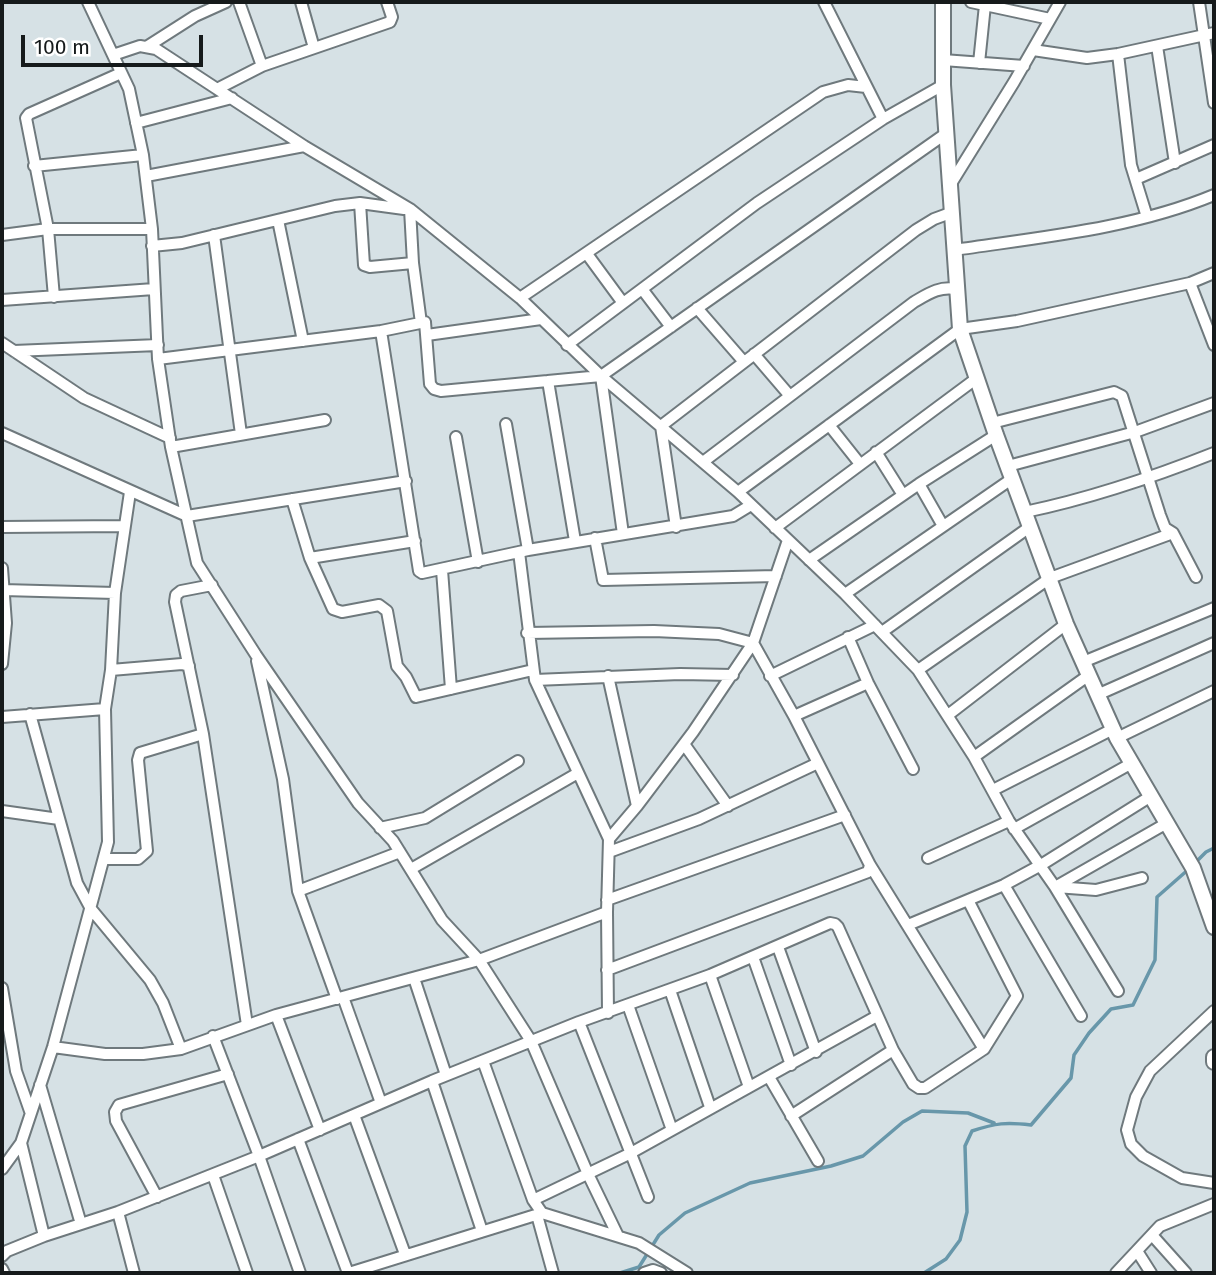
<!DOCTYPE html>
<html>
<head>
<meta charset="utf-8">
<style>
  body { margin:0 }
  #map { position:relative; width:1216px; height:1275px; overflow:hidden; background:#d6e1e5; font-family:"Fira Sans",sans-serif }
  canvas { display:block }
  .frame { position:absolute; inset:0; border:4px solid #161a1b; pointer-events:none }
  .scale { position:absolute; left:21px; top:35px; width:182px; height:32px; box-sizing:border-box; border:4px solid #161a1b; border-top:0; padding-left:9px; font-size:21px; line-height:24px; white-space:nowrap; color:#161a1b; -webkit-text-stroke:5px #fff; paint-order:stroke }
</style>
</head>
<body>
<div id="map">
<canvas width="1216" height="1275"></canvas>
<div class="frame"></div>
<div class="scale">100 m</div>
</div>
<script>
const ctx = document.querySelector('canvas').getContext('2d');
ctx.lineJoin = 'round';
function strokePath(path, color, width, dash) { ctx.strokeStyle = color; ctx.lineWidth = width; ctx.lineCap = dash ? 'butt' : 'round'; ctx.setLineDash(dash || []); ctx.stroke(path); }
strokePath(new Path2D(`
  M1195 863 1206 852 1214 848
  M620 1273 639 1267 659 1235 685 1213 750 1183 831 1166 863 1156 903 1122 922 1111 968 1113 994 1123
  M924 1273 946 1259 960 1240 967 1212 965 1146 972 1131C996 1123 1006 1122 1031 1125L1071 1078 1074 1055 1089 1033 1111 1009 1133 1005 1155 960 1157 897 1190 868`), '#6897aa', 3.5);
const street = new Path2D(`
  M88 2 129 89 143 155 152 229 158 359 171 447 197 563 256 655 358 803 393 841 442 920 479 960 531 1041 588 1174 618 1236
  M239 2 262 66
  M301 2 314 48
  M824 2 883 119
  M971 2 1050 19
  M1199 2 1214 103
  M148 46 195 16 226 2
  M1157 46 1175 163
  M1033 50 1087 58 1118 54 1214 33
  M1118 54 1131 165 1147 217
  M113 55 140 46 156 49 304 146 410 209 520 298 601 376 738 492 845 594 918 670 974 757 1009 821 1055 887 1118 991
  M943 60 1024 66
  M979 63 985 5
  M217 89 262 66 390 22 392 17 387 2
  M136 123 232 98
  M34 166 143 155
  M146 176 304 146
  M1136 179 1214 145
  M952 182 1014 82 1060 2
  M360 203 364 265 370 267 413 263
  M410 209 413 263 421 323
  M278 220 303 341
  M2 235 48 229H152
  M214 235 241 434
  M152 246 182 243 335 206 360 203 404 209
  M954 250C1041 237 1132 229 1214 195
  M587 254 623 303
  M1190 283 1214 345
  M642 289 671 327
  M54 297 48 229 26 118 29 114 121 73
  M520 298 823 92 848 85 866 87
  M2 300 154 289
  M697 308 744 362
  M381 331 419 571 422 573 528 550 733 516 751 505
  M427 335 541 319
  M2 343 84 398 170 438
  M567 345 757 203 883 119 943 85
  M14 351 158 345
  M754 354 790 396
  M158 359 381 331 425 322 430 384 434 389 441 391 601 376 948 132
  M601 376 623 534
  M548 381 575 541
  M992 423 1114 392 1122 396 1160 515 1165 528 1173 533 1196 577
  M506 424 528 550
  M829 425 860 464
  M2 433 187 516 406 481
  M456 437 478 562
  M171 447 325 420
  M876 452 903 495
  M703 462 914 302C928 294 939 286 956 289
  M1008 466 1135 432 1214 403
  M919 484 943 526
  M738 492 960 329 1017 321 1190 283 1214 273
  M292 499 310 558 333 609 342 612 379 605 387 611 397 666 406 677 416 697 533 670
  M1025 512C1092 498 1151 478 1214 453
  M2 527 124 526
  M676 527 661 426 916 230 934 219 953 212
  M775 528 977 378
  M595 538 603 580 776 576
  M519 552 535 680 609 839 607 912 608 1013
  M310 558 415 541
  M809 560 919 484 996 435
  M2 568 6 623 2 664
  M442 570 451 689
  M212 585 181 591 176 595 175 602 203 734 247 1025
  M3 590 115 593
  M845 594 1013 478
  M882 632 1031 526
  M527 633 654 631 719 634 753 643 794 716 870 865 984 1049
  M848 637 868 683 913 769
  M257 661 283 779 298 891 337 999
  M1083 662 1214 608
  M111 670 182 664 189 666
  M918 670 1050 578 1173 533
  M608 676 637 806
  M770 676 875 625
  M535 680 680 674 733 675
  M1097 695 1214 643
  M30 714 77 883 91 909 150 980 163 1003 181 1049
  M948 715 1066 624
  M794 716 868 683
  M2 717 105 709
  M1117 738 1214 691
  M684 744 728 806
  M974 757 1089 675
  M993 790 1113 729
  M2 811 59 819
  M380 828 425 818 518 761
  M1014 829 1132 763
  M609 839 637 806 693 732 753 643 788 540
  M609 852 699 819 818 763
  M928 858 1009 821
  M104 859H138L147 851 138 760 140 753 203 734
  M411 869 578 773
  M1004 885 1081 1016
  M1055 887 1167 823
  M1056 887 1096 890 1142 878
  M298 891 400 852
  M607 900 845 815
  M908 925 1004 885 1041 865 1151 796
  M778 947 816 1052
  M753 957 791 1065
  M607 970 868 872 870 865
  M710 975 749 1087
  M414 978 446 1075
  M2 988 16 1071 30 1111
  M670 990 710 1107
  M343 997 381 1103
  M628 1005 672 1130
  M1214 1011 1150 1071 1136 1097 1127 1130 1131 1144 1143 1156 1182 1178 1214 1183
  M276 1015 320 1130
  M579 1022 648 1197
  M213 1036 259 1156 300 1273
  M53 1047 105 1054H143L181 1049 276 1015 479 960 607 912
  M483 1061 533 1200 542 1213 639 1243 687 1273
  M769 1077 818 1161
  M432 1081 482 1231
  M40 1085 81 1224
  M354 1115 405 1254
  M791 1116 893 1050
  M298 1139 348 1273
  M21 1143 44 1236
  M2 1169 21 1143 53 1047 108 842 105 709 111 670 115 593 130 492
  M213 1175 247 1273
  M157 1197 116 1121 115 1112 119 1105 228 1074
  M533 1200 629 1154 877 1016
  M118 1212 134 1273
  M537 1215 553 1273
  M1152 1235 1186 1273
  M1137 1251 1151 1273
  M2 1256 7 1251 44 1236 118 1212 259 1156 432 1081 579 1022 710 975 830 923 835 924 838 927 893 1050 913 1084 919 1088H925L984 1049 1017 996 969 902
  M2 1269 4 1273
  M349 1273 542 1213
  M644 1273 653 1270 661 1273
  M1116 1273 1160 1226 1214 1204`);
const secondary = new Path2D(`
  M943 2V85L960 329 996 435 1066 624 1117 738 1193 868 1214 927
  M1214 1057V1062`);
strokePath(street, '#6f797d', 14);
strokePath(secondary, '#6f797d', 18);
strokePath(street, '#fff', 10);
strokePath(secondary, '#fff', 14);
</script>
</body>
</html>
